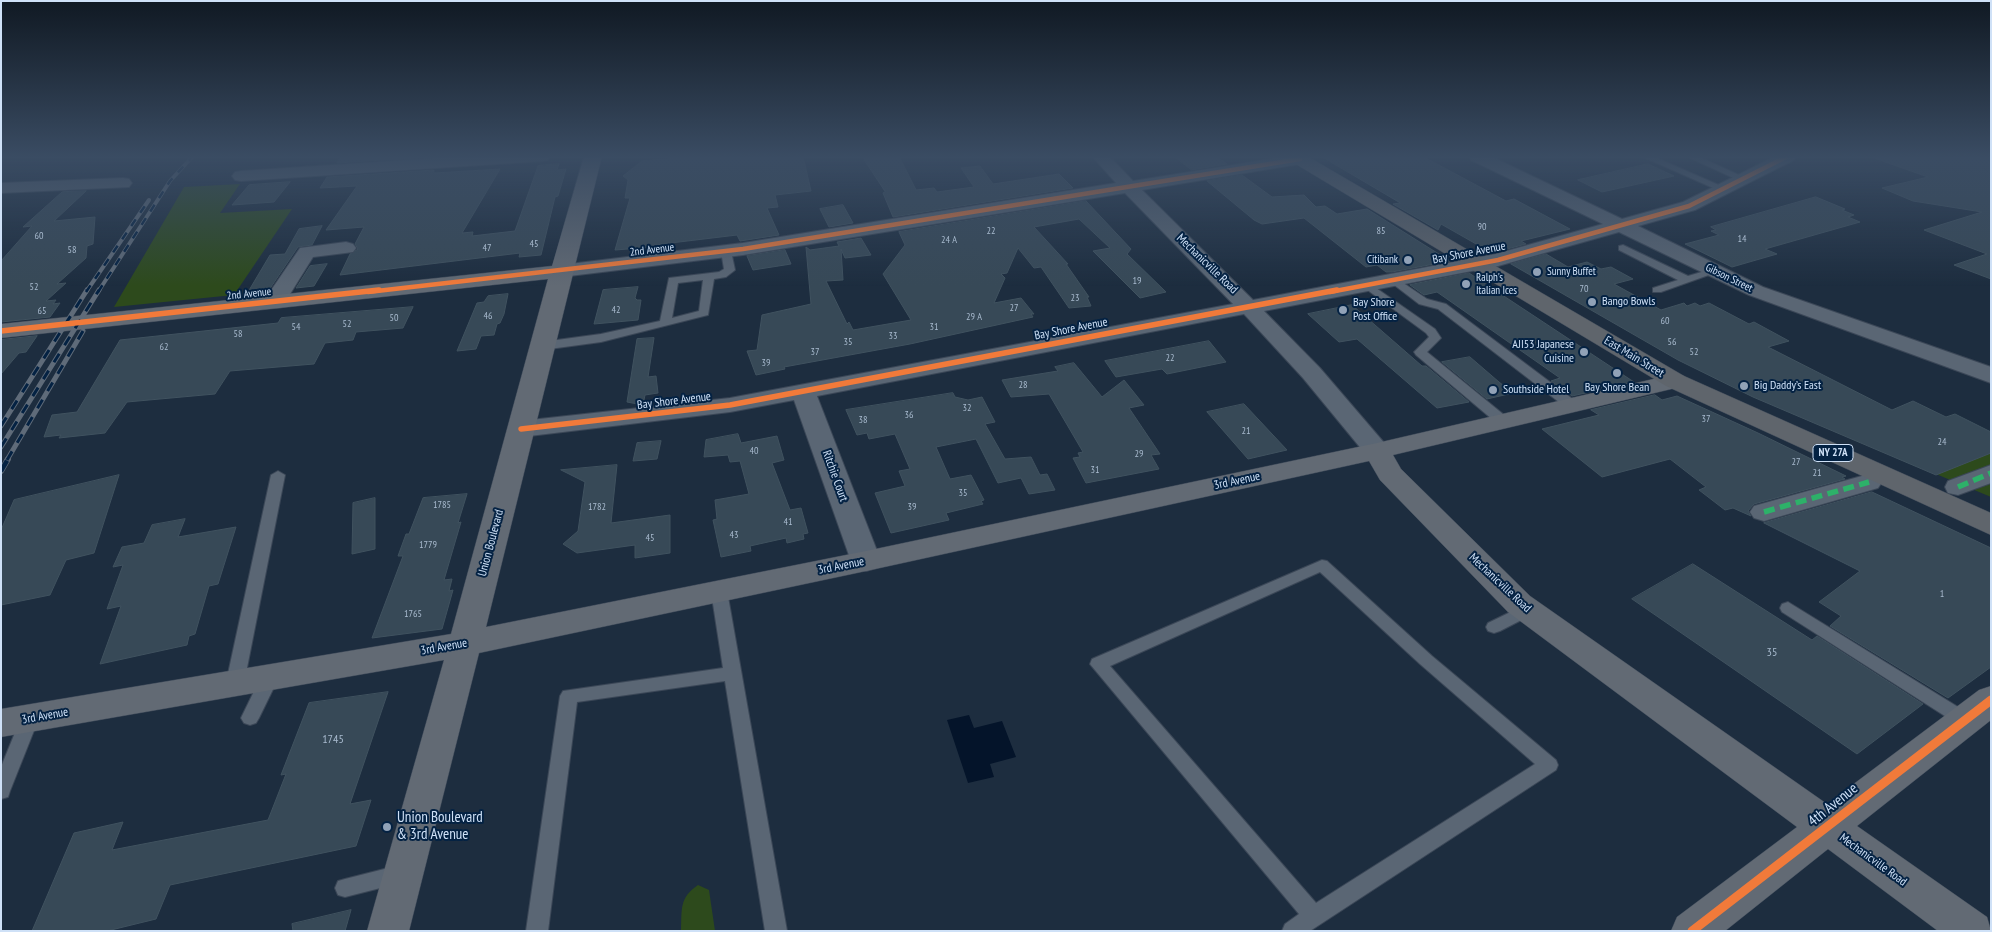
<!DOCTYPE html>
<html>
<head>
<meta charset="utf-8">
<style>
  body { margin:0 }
  #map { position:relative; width:1992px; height:932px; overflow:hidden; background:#1d2d3f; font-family:"PT Sans Narrow",sans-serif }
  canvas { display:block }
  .frame { position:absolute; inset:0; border:2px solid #cfe1f7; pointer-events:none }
</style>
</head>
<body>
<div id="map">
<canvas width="1992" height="932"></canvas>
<div class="frame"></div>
</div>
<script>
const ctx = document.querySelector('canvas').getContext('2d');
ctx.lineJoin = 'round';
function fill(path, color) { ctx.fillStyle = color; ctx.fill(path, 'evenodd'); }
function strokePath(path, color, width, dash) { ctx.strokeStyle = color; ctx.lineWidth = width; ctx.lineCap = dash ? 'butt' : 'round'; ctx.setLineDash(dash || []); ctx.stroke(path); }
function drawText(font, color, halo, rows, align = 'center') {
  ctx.font = font + ' "PT Sans Narrow",sans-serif'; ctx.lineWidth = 4; ctx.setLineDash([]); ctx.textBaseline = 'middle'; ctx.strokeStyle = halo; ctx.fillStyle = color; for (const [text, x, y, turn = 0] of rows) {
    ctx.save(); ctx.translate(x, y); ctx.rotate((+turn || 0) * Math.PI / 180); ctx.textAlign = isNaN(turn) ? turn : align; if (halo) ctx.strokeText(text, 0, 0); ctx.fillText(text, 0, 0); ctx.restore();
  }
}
fill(new Path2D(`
  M240 184 220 213 292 209 234 295 114 307 184 187Z
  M1991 453V497L1936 474Z
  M698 885 709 890 715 931H681C682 909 679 898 698 885Z`), '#2d4a1c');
fill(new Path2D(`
  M969 715 974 728 1002 721 1016 757 990 764 994 777 968 783 947 720Z`), '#04142a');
const building = new Path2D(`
  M341 156H434V157L337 163Z
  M702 156H803L811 191 775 195 778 207 767 208 779 235 740 241 737 235 654 245 653 247 615 250 630 198H625L628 180 623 176 642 161Z
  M862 156H899L916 190 934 188 937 192 974 187 961 168 980 166 993 184 1059 174 1073 188 893 217 883 193 885 192Z
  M1174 156H1216L1227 164 1192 170Z
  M1321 156H1422L1506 201 1514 199 1570 229 1521 241 1526 244 1492 253 1441 224 1438 230 1393 204 1400 203Z
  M1874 156H1991V279L1954 265 1987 254 1924 230 1982 212 1913 201 1882 188 1928 177 1874 158Z
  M559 164 557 170 566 169 558 196 555 197 541 255 519 257 520 253 340 275 350 254 358 249 355 244 364 227 326 230 357 186 320 188 327 177 434 170V173L500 169 462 233 473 232 472 236 515 231 538 166Z
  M1648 164 1674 176 1602 192 1578 180Z
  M1242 175 1272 197 1304 195 1316 207 1325 206 1337 214 1367 209 1450 261 1392 272H1386L1377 265 1366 267 1304 218 1262 224 1254 220 1207 181Z
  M290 182 274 202 232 205 249 185Z
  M86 191 54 221 95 217 93 244 87 246 86 258 57 284 66 283 46 301 56 300 53 304 60 303 50 317 1 322V261L32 226 23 227 62 192Z
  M1816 197 1845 209 1842 210 1854 215 1848 217 1860 222 1765 249 1777 254 1732 267 1685 244 1719 235 1711 231 1716 230 1711 227Z
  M1086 201 1131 249 1127 254 1166 292 1140 298 1093 251 1110 248 1079 219 1034 227 1068 264H1066L1089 297H1087L1091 306 1069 308 1041 267 1034 268 1018 248 1007 273 1001 274 1005 278 994 303 1021 298 1034 314H1031L1033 317 910 344 784 367 785 369 756 375 747 351 757 350 762 315 811 304 806 247 810 250 839 246 837 242 861 238 871 255 845 258 841 249 843 280 826 281 847 324 849 322 853 330 911 320 883 274 905 245 899 232Z
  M843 205 853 223 829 227 820 209Z
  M322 226 312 245 298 247 269 290 248 292 270 255 285 254 299 229Z
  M785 250 791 264 753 270 747 256Z
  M1546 254 1568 267 1587 262 1601 269 1611 267 1633 279 1614 284 1661 310 1684 303 1687 306 1695 303 1700 306 1709 303 1749 324 1754 322 1789 341 1768 347 1892 410 1913 401 1946 417 1955 414 1991 432V453L1936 475 1753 397 1678 360 1511 264Z
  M327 264 314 286 296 288 310 266Z
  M1469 273 1634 382 1572 396 1551 381 1560 378 1437 292 1424 295 1410 285Z
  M638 287 635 298 637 300H641L638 320 594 324 603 290Z
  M508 294 504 314 500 323 497 324 494 335 481 336 476 349 457 351 477 303 484 302 488 296Z
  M1352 305 1422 366H1426L1469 402 1437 408 1357 339 1339 342 1308 314Z
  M413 307 403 328 356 332 353 340 325 343 314 364 230 371 215 394 127 402 105 433 59 438 61 435 44 437 52 415 77 412 120 340 278 323 281 318Z
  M37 336 26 352 19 353 1 374V340Z
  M654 338 648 377 656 376 658 393 645 395 643 405 627 402 637 339Z
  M1209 341 1226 362 1167 374 1162 369 1116 377 1105 361Z
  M1470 357 1499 382 1513 393 1487 399 1442 362Z
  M1074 363 1102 397 1124 380 1144 405 1129 408 1160 454 1151 455 1159 469 1086 483 1073 458 1080 457 1078 453 1083 452 1049 394 1011 397 1002 380 1058 371 1055 367Z
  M953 393 955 397 968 400 982 397 995 422 985 424 1005 459 1031 457 1040 475 1047 474 1055 490 1029 494 1021 478 998 483 976 439 936 447 950 479 971 475 984 500 981 501 983 504 946 513 949 520 891 533 875 493 905 486 899 471 910 469 895 434 869 439 867 433 857 435 846 410Z
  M1655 395 1662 400 1677 396 1758 433 1846 476 1842 477 1845 479 1754 504 1748 511 1751 516 1733 508 1725 510 1699 490 1706 487 1670 459 1602 477 1542 429 1599 415 1591 410Z
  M1244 404 1287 450 1248 459 1207 412Z
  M738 434 741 443 777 436 784 460 772 463 790 510 801 508 808 533 803 534 804 539 787 543 786 538 750 546 751 551 721 557 713 520 717 519 715 500 749 494 740 461 730 462 728 455 704 457 706 440Z
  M661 441 657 459 633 461 637 443Z
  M617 465 611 523 670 515V553L635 558V545L577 553 563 544 578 531 585 482 561 470Z
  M119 475 94 553 66 560 50 595 1 605V530L14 500Z
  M1872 492 1991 548V667L1948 698 1830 626 1841 616 1819 602 1860 571 1764 523Z
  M467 494 458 523 461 522 444 580 452 579 449 591 453 590 442 629 372 638 403 556H398L406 534H409L423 498Z
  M375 498V549L352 554 353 503Z
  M185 519 178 537 236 527 218 584 209 586 195 634 189 636 187 645 100 664 121 606 107 609 123 565 113 567 122 547 144 543 152 525Z
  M1693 564 1812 640 1817 636 1923 704 1857 754 1632 599Z
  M388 692 350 804 371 800 356 846 170 885 156 919 107 931H32L74 833 123 822 112 850 268 820 286 774 281 775 309 703Z
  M351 910 345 931H293L292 924Z`);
fill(building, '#374957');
strokePath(building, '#40525f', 1);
const lane = new Path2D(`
  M1641 156H1652L1728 189 1720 191Z
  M1686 156H1697L1748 179 1740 181Z
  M1623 245 1688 276 1715 268 1720 271 1661 292H1653V288L1678 280 1619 250V246Z
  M726 248 731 251 735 270 726 277 714 279 708 315 601 342 542 350 536 346 542 342 601 334 660 321 669 278 719 272 724 269 721 251ZM703 280 699 311 672 318 678 283Z
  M1393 276 1427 299 1446 304 1578 403 1579 406 1578 409H1568L1438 309 1419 304 1389 281 1388 279Z
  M1366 281 1435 329 1441 338 1427 352 1509 419 1511 422 1509 425H1499L1416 355 1414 352 1429 337 1426 333 1362 286V282Z
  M278 471 285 475 244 683 241 688 235 690 229 688 226 683 271 475Z
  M1322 560 1327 561 1432 656 1556 760 1558 765 1556 770 1310 931H1282L1285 924 1299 914 1090 664 1092 659ZM1320 572 1420 664 1535 764 1316 903 1110 666Z
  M719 585 725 587 727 591 787 931H765L725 681 577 702 548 931H526L560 696 563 691 723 668 711 591 713 587Z
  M1788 602 1971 715 1974 720 1971 725 1965 727 1959 725 1782 612 1780 608 1782 604Z
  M1527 604 1533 606 1535 610 1533 614 1500 631 1494 633 1488 631 1486 627 1488 623Z
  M270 670 276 672 279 677 259 718 256 723 250 725 244 723 241 718 261 677 264 672Z
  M30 711 36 713 39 718 10 791 8 797 1 799V767L21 718 24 713Z
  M400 865 407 867 410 874 407 881 400 883 345 897 338 895 335 888 338 881 345 879Z`);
const street = new Path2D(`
  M471 156H550L548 160 542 161 241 181 235 180 232 176 235 172 241 171Z
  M1092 156H1109L1133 181 1289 156H1306L1308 159 1306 163 1300 164 1142 190 1253 300 1496 254 1603 224 1471 160 1469 156H1490L1622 219 1683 202 1776 156H1796L1794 160 1695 210 1638 226 1763 287 1991 367V383L1749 295 1619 232 1498 266 1264 311 1320 368 1386 445 1390 451 1386 457 1377 459 1368 457 1303 378 1244 314 817 396 881 561 876 568 866 571 856 568 851 561 794 400 730 412 521 437 512 434 508 429 512 424 521 421 730 398 1233 304 1125 193 743 255 561 277 554 275 551 271 554 267 561 265 743 243 1116 183Z
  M123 178 129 179 132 183 129 187 1 193V183Z
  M346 242 353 244 356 248 353 252 313 257 282 307 274 308 266 307 263 302 300 248Z
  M1991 465V483L1958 495 1948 493 1945 487 1948 481Z
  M1869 474 1878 476 1882 482 1878 488 1764 521 1754 518 1750 512 1754 506Z`);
const secondary = new Path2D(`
  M584 156H602L486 627 866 551 1377 443 1675 374 1684 376 1687 381 1684 386 1393 455 1401 469 1530 596 1827 804 1979 690 1991 686V720L1857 826 1987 917 1991 931H1938L1828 849 1725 931H1671L1677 917 1797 827 1508 612 1380 480 1369 461 866 571 479 653 409 931H367L444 660 1 737V709L451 634 548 279 1 338V324L552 266Z`);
const primary = new Path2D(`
  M1286 156H1307L1684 376 1991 513V535L1666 386 1289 160Z`);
strokePath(lane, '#3b4757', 2);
strokePath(street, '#3b4757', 2);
strokePath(secondary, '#3b4757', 1);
strokePath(primary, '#3b4757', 1);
fill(lane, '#5a6674');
fill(street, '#5a6674');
fill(secondary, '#626a74');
fill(primary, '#5f656c');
const railFar2 = new Path2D(`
  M86 292 149 200
  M98 292 170 181 193 156`);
const railFar1 = new Path2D(`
  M1 426 87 290
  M1 447 99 290
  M7 460 83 331`);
const rail = new Path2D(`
  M1 471 8 459`);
strokePath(railFar2, '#5f6b79', 4);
strokePath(railFar1, '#5f6b79', 5);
strokePath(rail, '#5f6b79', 6);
strokePath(railFar2, '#042243', 2.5, [8]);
strokePath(railFar1, '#042243', 3, [10]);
strokePath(rail, '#042243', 4.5, [12]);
strokePath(new Path2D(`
  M1958 487 1991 473
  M1764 512 1869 482`), '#2db169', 5.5, [11, 5.5]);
strokePath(new Path2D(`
  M368 292 743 249 1300 159
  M1330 292 1498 260 1689 206 1788 156`), '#f17a3a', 4.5);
strokePath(new Path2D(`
  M1 331 379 290
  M521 429 730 405 1337 290`), '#f17a3a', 5.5);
strokePath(new Path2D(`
  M1692 931 1991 700`), '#f17a3a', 9);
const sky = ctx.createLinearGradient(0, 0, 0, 286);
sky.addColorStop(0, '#101923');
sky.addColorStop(0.55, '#3a4c63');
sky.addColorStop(1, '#3a4c6300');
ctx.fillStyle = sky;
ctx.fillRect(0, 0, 1992, 286);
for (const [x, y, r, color] of [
  [1408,260,5,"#91a2b7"],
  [1537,272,5,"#91a2b7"],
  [1466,284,5,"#91a2b7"],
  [1592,302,5,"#91a2b7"],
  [1343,310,5,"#91a2b7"],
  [1584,352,5,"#91a2b7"],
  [1617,373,5,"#91a2b7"],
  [1744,386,5,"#91a2b7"],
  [1493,390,5,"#91a2b7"],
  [387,827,5,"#91a2b7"]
]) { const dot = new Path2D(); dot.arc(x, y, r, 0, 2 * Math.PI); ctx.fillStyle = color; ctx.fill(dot); strokePath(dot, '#042243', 2); }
drawText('10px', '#a9bbcf', null, [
  ["90",1482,227],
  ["22",991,231],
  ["85",1381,231],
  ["60",39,236],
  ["14",1742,239],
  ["24 A",949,240],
  ["45",534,244],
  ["47",487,248],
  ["58",72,250],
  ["19",1137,281],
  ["52",34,287],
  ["70",1584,289],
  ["23",1075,298],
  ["27",1014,308],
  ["42",616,310],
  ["65",42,311],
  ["46",488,316],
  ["29 A",974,317],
  ["50",394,318],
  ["60",1665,321],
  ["52",347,324],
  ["54",296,327],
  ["31",934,327],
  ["58",238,334],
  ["33",893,336],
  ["35",848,342],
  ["56",1672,342],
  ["62",164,347],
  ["37",815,352],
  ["52",1694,352],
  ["22",1170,358],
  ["39",766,363],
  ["28",1023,385],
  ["32",967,408],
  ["36",909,415],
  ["37",1706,419],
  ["38",863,420],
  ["21",1246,431],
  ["24",1942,442],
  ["40",754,451],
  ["29",1139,454],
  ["27",1796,462],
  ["31",1095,470],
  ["21",1817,473],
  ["35",963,493],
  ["1785",442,505],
  ["1782",597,507],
  ["39",912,507],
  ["41",788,522],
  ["43",734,535],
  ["45",650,538],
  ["1779",428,545],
  ["1",1942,594],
  ["1765",413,614]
]);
drawText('11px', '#cfe1f7', '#042243', [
  ["2nd Avenue",652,250,-7],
  ["Gibson Street",1729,278,26],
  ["2nd Avenue",249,294,-6]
]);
drawText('11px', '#cfe1f7', '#042243', [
  ["Citibank",1398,260,"right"],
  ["Sunny Buffet",1547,272],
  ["Ralph's",1476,278],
  ["Italian Ices",1476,291]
], 'left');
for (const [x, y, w] of [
  [1833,453,40]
]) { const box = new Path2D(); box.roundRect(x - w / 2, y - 8.5, w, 17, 4); ctx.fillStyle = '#042243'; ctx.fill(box); strokePath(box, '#cfe1f7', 1); }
drawText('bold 11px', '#cfe1f7', null, [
  ["NY 27A",1833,453]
]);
drawText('12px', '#cfe1f7', '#042243', [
  ["Bay Shore Avenue",1469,253,-11],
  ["Mechanicville Road",1207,264,44],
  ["Bay Shore Avenue",1071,329,-11],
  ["East Main Street",1634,357,31],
  ["Bay Shore Avenue",674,401,-7],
  ["Ritchie Court",835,476,70],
  ["3rd Avenue",1237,481,-12],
  ["Union Boulevard",491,543,-75],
  ["3rd Avenue",841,566,-11],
  ["Mechanicville Road",1500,583,43],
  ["3rd Avenue",444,647,-10],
  ["3rd Avenue",45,716,-10],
  ["Mechanicville Road",1873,860,36]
]);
drawText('12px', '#cfe1f7', '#042243', [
  ["Bango Bowls",1602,302],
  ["Bay Shore",1353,303],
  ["Post Office",1353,317],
  ["AJI53 Japanese",1574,345,"right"],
  ["Cuisine",1574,359,"right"],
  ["Big Daddy’s East",1754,386],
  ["Bay Shore Bean",1617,388,"center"],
  ["Southside Hotel",1503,390]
], 'left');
drawText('12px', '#a9bbcf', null, [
  ["35",1772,653],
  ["1745",333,740]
]);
drawText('15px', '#cfe1f7', '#042243', [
  ["4th Avenue",1833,805,-39]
]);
drawText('15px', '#cfe1f7', '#042243', [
  ["Union Boulevard",397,818],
  ["& 3rd Avenue",397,835]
], 'left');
</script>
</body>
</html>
